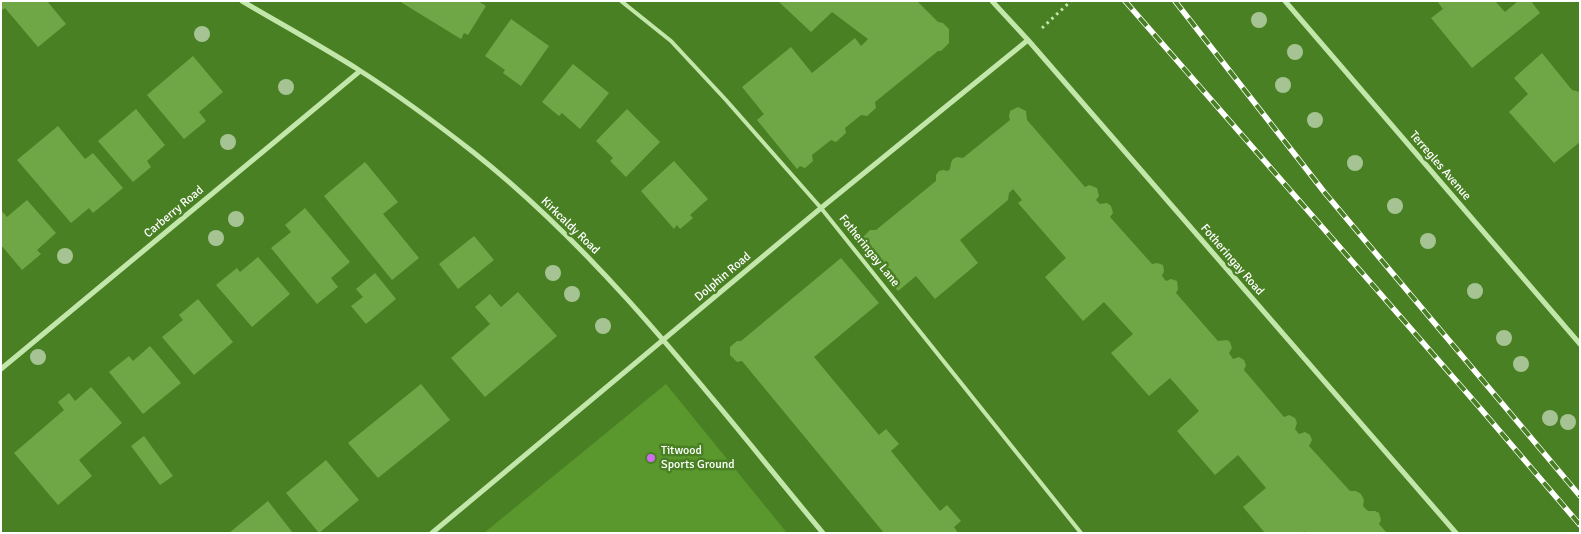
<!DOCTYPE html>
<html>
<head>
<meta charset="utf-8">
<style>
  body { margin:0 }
  #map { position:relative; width:1581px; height:534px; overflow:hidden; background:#498023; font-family:Signika,sans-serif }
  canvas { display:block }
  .frame { position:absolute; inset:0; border:2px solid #fff; pointer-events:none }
</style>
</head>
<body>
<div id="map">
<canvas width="1581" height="534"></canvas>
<div class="frame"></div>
</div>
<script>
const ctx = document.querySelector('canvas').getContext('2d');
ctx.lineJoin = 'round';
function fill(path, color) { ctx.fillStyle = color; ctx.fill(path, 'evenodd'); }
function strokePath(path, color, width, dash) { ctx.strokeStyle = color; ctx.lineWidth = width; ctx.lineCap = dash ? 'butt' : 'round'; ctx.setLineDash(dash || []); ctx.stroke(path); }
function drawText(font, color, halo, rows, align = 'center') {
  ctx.font = font + ' Signika,sans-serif'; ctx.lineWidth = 5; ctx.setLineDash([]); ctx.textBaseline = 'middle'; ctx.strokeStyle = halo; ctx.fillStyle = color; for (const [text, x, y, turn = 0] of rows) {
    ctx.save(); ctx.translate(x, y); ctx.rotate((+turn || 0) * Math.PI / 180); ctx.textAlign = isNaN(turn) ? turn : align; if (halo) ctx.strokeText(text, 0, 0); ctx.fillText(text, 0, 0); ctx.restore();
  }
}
fill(new Path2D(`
  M666 384 787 533H484Z`), '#5a982e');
fill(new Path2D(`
  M1 1H47L66 24 38 47 5 8 1 11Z
  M399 1H478L486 6 468 35 464 33 461 39Z
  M778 1H917L938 22 943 23 949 29V43L941 51H938L875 102 876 108 867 116 861 115 845 128 846 133 836 142 831 140 812 155 813 161 805 168 800 166 797 169 757 120 764 114 742 87 791 47 812 73 855 38 861 46 868 39 832 12 811 32Z
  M1437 1H1495L1505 12 1518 1H1531L1540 13 1472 68 1431 18 1443 9Z
  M511 19 549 46 521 86 503 73 505 70 485 56Z
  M1542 53 1572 90 1580 92V142L1554 163 1509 112 1528 94 1514 78Z
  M193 56 223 92 199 112 206 121 184 139 147 95Z
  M573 64 609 93 580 129 562 113 559 116 542 102Z
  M1018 107 1026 111 1027 120 1085 187 1089 185 1097 188 1099 196 1096 200 1100 204 1107 203 1111 206 1113 213 1110 217 1152 264 1157 263 1163 265 1164 271 1162 276 1166 281 1171 279 1177 281 1178 289 1176 293 1218 341 1227 340 1230 342 1232 348 1229 353 1233 359 1239 357 1244 360 1246 365 1244 370 1284 417 1289 415 1295 418 1297 423 1295 429 1299 434 1305 432 1310 435 1312 440 1309 446 1350 491H1356L1361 494 1364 500 1363 506 1368 511H1375L1379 513 1381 520 1379 524 1387 533H1306L1304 531 1303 533H1265L1243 507 1266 488 1238 455 1215 475 1177 431 1199 411 1185 395 1170 378 1149 396 1111 353 1133 334 1104 302 1083 321 1045 277 1066 258 1018 203 1022 200 1013 189 1009 193 1008 200 960 240 978 263 935 299 916 276 898 291 859 244 862 242 863 237 870 230H876L936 181V175L939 171 943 170 948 171 950 169 951 163 953 159 957 157 963 158 1010 120 1009 116 1010 111Z
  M136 109 165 145 147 161 151 167 133 182 98 141Z
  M627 109 660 142 626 177 610 161 613 158 596 141Z
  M58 126 85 159 93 153 123 188 93 213 89 208 71 223 17 160Z
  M674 161 708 199 690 215 693 218 680 229 677 225 674 229 641 191Z
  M365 162 398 202 383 214 419 258 392 280 324 196Z
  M27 200 56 233 37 250 41 254 22 270 1 245V210L7 217Z
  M305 208 350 262 331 278 338 287 317 304 271 248 291 232 285 225Z
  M474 236 494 260 458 289 439 264Z
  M258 257 290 294 252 327 216 285 237 268 240 272Z
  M841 258 879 303 814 357 879 435 886 429 899 444 891 451 940 511 947 505 961 521 954 527 958 533H884L742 361 737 362 730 355V347L737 341H741Z
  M375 273 396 299 366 324 351 306 363 297 356 289Z
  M518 292 557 336 485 397 451 358 490 324 475 307 490 294 501 307Z
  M198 299 233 342 194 375 162 337 183 320 179 315Z
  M150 346 181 383 143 414 109 372 129 356 133 361Z
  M421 384 450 420 378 478 348 443Z
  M91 387 122 423 79 460 92 476 58 505 14 453 64 410 58 402 69 393 75 401Z
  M144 436 173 476 160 485 131 446Z
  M326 460 359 500 319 533 286 493Z
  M268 501 293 533H229Z`), '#6fa747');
strokePath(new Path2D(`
  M1042 28 1071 1`), '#c3e7aa', 3, [2.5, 4]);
strokePath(new Path2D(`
  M621 1 671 41 726 100 821 208 1081 533`), '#c3e7aa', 4);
strokePath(new Path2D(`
  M242 1C281 24 321 46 359 70 398 95 436 123 473 152 606 257 714 402 823 533
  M992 1 1028 40 1456 533
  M1285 1 1580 344
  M1 369 360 71
  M432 533 821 208 1028 40`), '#c3e7aa', 5);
const rail = new Path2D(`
  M1125 1 1480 408 1580 525
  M1175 1 1325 193 1580 496`);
strokePath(rail, '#fff', 5.5);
strokePath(rail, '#498023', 4, [11]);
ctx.fillStyle = '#a6c493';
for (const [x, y] of [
  [1259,20],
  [202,34],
  [1295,52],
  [1283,85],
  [286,87],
  [1315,120],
  [228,142],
  [1355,163],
  [1395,206],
  [236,219],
  [216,238],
  [1428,241],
  [65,256],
  [553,273],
  [1475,291],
  [572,294],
  [603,326],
  [1504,338],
  [38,357],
  [1521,364],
  [1550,418],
  [1568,422]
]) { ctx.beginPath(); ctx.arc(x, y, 8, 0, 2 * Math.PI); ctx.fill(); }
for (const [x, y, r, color] of [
  [651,458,5,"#cf6df2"]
]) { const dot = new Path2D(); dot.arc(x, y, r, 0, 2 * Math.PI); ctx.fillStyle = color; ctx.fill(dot); strokePath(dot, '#498023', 2); }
drawText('12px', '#fff', '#498023', [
  ["Terregles Avenue",1440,166,49],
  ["Carberry Road",174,212,-40],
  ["Kirkcaldy Road",570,226,44],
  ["Fotheringay Lane",869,251,51],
  ["Fotheringay Road",1232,260,49],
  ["Dolphin Road",723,277,-40]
]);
drawText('12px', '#fff', '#498023', [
  ["Titwood",661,451],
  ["Sports Ground",661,465]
], 'left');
</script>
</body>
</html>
